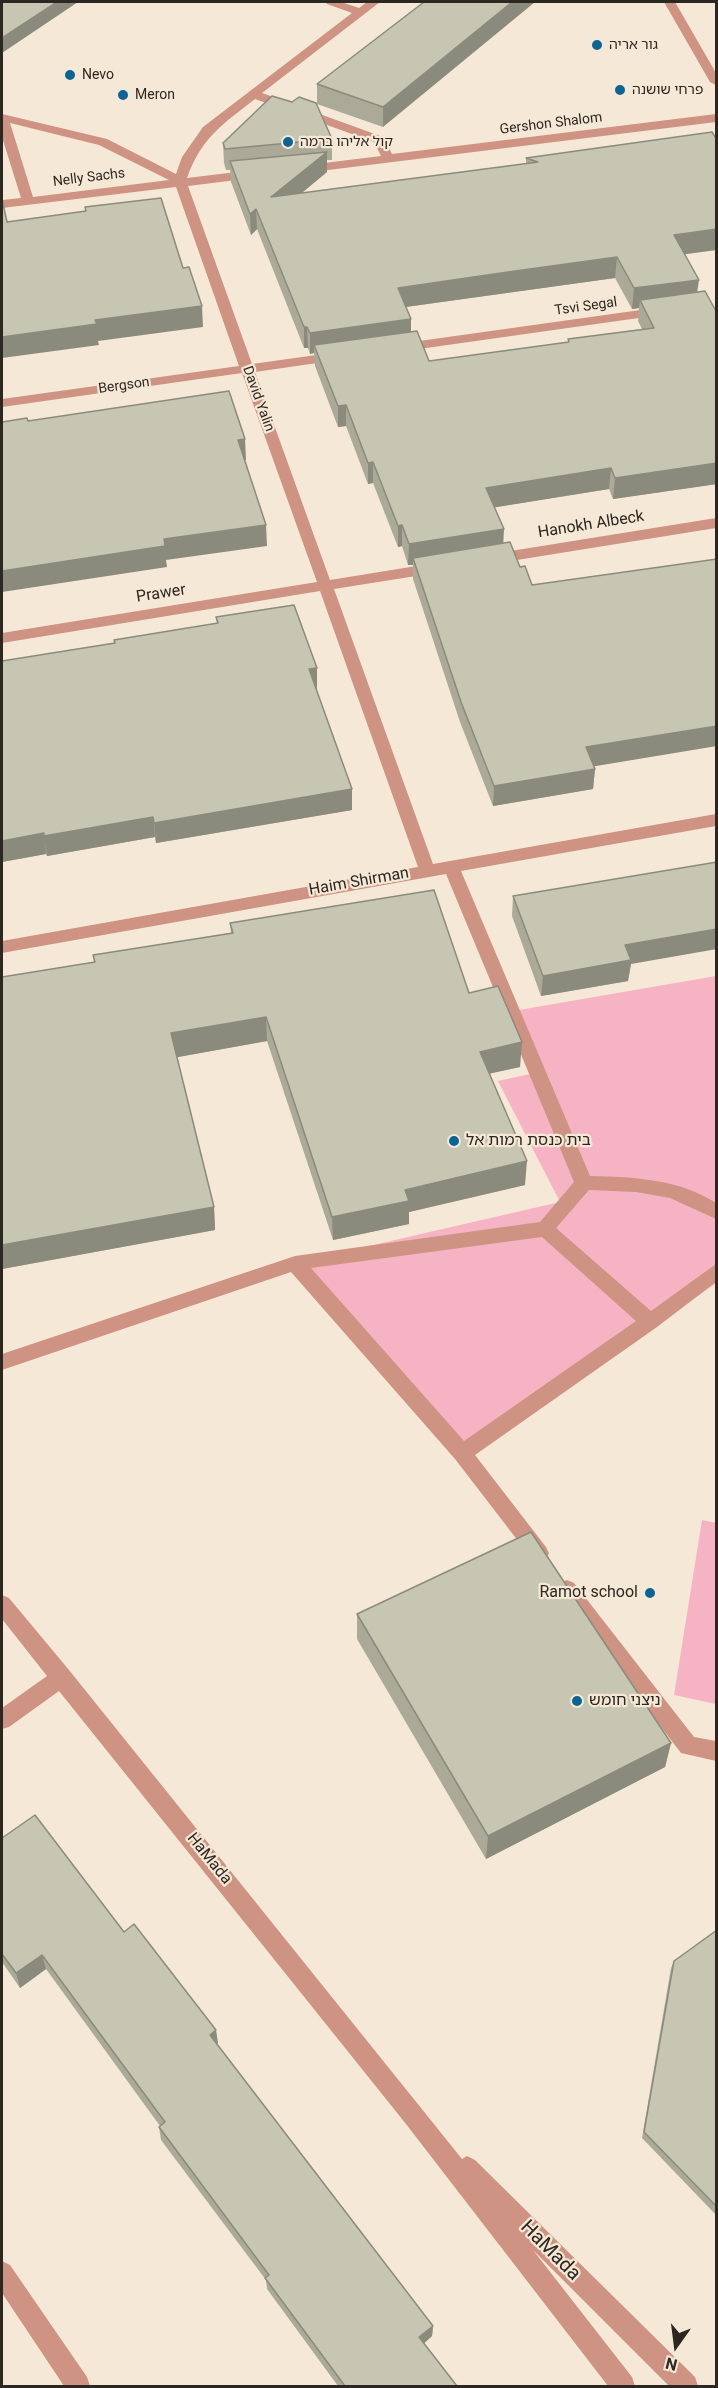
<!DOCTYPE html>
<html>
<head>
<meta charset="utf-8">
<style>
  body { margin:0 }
  #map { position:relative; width:718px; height:2388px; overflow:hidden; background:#f6e8d7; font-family:Roboto,sans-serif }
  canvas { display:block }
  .frame { position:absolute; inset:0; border:3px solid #2c2721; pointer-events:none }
  .north { position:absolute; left:646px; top:2316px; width:60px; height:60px; -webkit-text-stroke:4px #f6e8d7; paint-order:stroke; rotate:194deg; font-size:16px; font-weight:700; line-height:24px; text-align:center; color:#2c2721 }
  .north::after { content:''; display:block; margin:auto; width:21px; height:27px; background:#2c2721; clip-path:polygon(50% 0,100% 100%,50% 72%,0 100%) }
</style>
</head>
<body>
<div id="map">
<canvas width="718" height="2388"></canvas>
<div class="frame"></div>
<div class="north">N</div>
</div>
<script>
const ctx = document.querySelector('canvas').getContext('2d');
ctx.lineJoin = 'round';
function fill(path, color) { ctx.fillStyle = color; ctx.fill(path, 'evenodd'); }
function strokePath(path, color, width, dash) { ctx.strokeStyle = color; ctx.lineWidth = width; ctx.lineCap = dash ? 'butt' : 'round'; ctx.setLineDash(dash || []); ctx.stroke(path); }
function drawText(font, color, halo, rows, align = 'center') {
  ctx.font = font + ' Roboto,"Noto Sans Hebrew",sans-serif'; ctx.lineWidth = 4.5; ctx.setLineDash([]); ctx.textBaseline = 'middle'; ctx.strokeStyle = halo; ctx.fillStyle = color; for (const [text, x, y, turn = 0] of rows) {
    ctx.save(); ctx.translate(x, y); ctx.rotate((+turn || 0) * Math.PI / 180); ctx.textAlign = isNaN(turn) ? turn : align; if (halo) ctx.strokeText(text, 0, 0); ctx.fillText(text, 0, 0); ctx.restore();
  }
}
fill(new Path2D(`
  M716 976V1283L471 1456 295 1263 560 1202 498 1081 539 1072 513 1011Z
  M702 1520 716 1523V1704L674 1695Z`), '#f6b3c4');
fill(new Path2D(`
  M326 2H341L359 8 367 2H380L262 93 383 137 392 154 716 114V122L304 173 298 169 300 166 381 156 374 142 255 99C223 124 201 138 187 178L253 170 259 174 253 178 188 186 252 364 338 352 345 356 338 360 255 372 330 580 435 563 442 568 435 573 334 589 433 864 716 814V826L461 871 590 1176C634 1177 679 1179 716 1203V1219L670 1198 636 1192 589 1190 556 1228 651 1311 716 1264V1282L657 1327 475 1455 546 1547 549 1553 546 1559 539 1562 532 1559 455 1459 291 1272 2 1370V1354L295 1256 540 1222 574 1182 446 874 2 953V941L418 867 320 591 2 643V633L317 582 242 373 2 407V399L239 366 176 187 2 208V200L21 198 2 137V114L107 139 176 174 182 157 203 127 352 13 327 4ZM10 123 99 145 169 180 33 197ZM542 1237 636 1321 464 1441 311 1268Z
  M664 2H675L716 73V85L710 82Z
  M662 307 669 311 667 314 398 352 391 348 398 344Z
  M716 518V528L492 564 485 559 492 554Z
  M567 1580 574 1583 694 1737 716 1741V1761L681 1753 560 1595 557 1589 560 1583Z
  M2 1595 9 1598 69 1670 462 2159 467 2156 475 2160 695 2377 698 2386H669L533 2250 632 2377 635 2386H608L406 2124 59 1691 9 1727 2 1729V1708L47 1676 2 1619Z
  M2 2261 10 2265 87 2377 90 2386H64L2 2293Z`), '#ce9382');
fill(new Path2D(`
  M424 2 383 127 317 104V84Z
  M712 132 685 254 697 292 717 313V484L613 499 609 489 495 507 503 543 595 769 593 789 493 806 460 722 413 579V565H408L402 546 398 547 373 483 368 484 346 426 338 427 315 366 314 353 310 354 308 348H304L257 229 251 235 231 182 230 170H226L224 163 223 143 332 139V160H327V172L302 193 526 164V158ZM615 278 632 309 639 308 638 321 642 329 568 339V342L429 361 411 332 406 307Z
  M216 617 317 689H316L352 789V810L156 843 155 837 47 856 46 854 2 862 114 643 217 623Z
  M513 896 631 964 628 981 541 996 512 916Z
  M230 923 469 993 520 1067 490 1073 525 1185 409 1212V1224L333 1240 267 1041 177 1057 214 1207 215 1230 2 1269V977L94 962 93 955 231 933Z
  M357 1614 671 1743 665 1767 486 1859 357 1639Z
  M2 1838 124 1932 216 2030 217 2044 433 2326 432 2336 424 2343 457 2386H338L267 2289 266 2280 161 2140 159 2127 160 2126 46 1969 20 1988 2 1962Z
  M717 1930V2216L642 2138 671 1968 674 1961Z`), '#abaa99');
fill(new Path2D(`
  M57 2H78L2 53V38Z
  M512 2H535L383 127V107Z
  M327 152V172L271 218V197Z
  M256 209 257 229 251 235 250 214Z
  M717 229V250L672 256 674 235Z
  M617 257 615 278 398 308V288Z
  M699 280 696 300H640L639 308 632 309 634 288Z
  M202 306 203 327 98 341 99 345 2 358V337L95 320Z
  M411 319V340L314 345V353L310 354V333Z
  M304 327H307L308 348H304Z
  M346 405V426L338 427V406Z
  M245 439 246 460 239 461 238 440Z
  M373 462V483L368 484V463Z
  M717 463V484L613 499 615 478Z
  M611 468 609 489 485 509 486 488Z
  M266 525 267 546 166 560 167 567 2 592V571L164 539Z
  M402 525V546L398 547V526Z
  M504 529 503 550 413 558V565H408L409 544Z
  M317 668V689L309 690V669Z
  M717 726V746L584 768 586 747Z
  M595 769 593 789 493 806 494 786Z
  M352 789V810L156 843 154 823Z
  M153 817 155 837 47 856 44 836Z
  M44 833 46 854 2 862V841Z
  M717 929V949L631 964 628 981 541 996 543 976 625 945Z
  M266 1017 267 1041 173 1058 171 1033Z
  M522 1042 520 1067 479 1076 480 1052Z
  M527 1161 525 1185 409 1212V1224L333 1240 332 1217 405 1190Z
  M214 1207 215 1230 2 1269V1245Z
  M671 1743 665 1767 486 1859 488 1836Z
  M42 1955 46 1969 20 1988 16 1973Z
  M216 2030 218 2043 212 2048 210 2035Z
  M433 2326 432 2336 419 2348V2337Z`), '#8b8b7d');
const building = new Path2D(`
  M2 2H57L2 38Z
  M424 2H512L383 107 317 84Z
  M272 96 292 102 299 97 316 103 332 139 225 149 223 143Z
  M712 132 717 140V229L674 235 699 280 634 288 617 257 508 272 398 288 411 319 310 333 307 327H304L256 209 250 214 230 161 327 152 271 197 538 162 526 158Z
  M161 198 183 268 189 267 202 306 95 320 97 324 2 337V199L7 222 86 211 85 207Z
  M705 291 717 313V463L615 478 611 468 486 488 504 529 409 544 402 525 398 526 373 462 368 463 346 405 338 406 314 345 417 331 429 361 569 342 568 339 654 328 640 300Z
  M229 391 245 439 238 440 266 525 164 539 165 546 2 571V422L27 418 28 421Z
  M510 542 520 567 525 566 532 585 717 559V726L586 747 595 769 494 786 461 702 413 558Z
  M294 605 317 668 309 669 352 789 154 823 153 817 44 836V833L2 841V661L115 643 114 640 218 623 216 617Z
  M717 862V929L625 945 631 960 543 976 513 896Z
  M434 890 469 993 498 986 522 1042 480 1052 527 1161 405 1190 409 1201 332 1217 266 1017 171 1033 214 1207 2 1245V977L95 962 93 955 233 933 230 923Z
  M531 1532 671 1743 488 1836 357 1614Z
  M35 1815 124 1932 134 1924 216 2030 210 2035 433 2326 419 2337 457 2386H345L265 2278 269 2275 159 2127 165 2122 42 1955 16 1973 2 1954V1838Z
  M717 1930V2207L644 2132 674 1961Z`);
fill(building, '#c7c6b2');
strokePath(building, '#8b8b7d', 1.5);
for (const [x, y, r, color] of [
  [597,45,6,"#0a6595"],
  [70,75,6,"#0a6595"],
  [620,90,6,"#0a6595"],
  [123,95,6,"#0a6595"],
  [288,142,6,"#0a6595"],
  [454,1141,6,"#0a6595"],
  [650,1593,6,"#0a6595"],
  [577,1701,6,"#0a6595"]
]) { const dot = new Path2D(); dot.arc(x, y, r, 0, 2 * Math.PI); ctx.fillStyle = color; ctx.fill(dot); strokePath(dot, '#f6e8d7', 2); }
drawText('14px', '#2c2721', '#f6e8d7', [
  ["גור אריה",609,45],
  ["Nevo",82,75],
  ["פרחי שושנה",632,90],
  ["Meron",135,95],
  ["קול אליהו ברמה",300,142]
], 'left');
drawText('14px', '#2c2721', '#f6e8d7', [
  ["Gershon Shalom",551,124,-7],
  ["Nelly Sachs",89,178,-7],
  ["Tsvi Segal",586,307,-8],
  ["Bergson",124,386,-8],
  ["David Yalin",258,399,70]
]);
drawText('16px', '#2c2721', '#f6e8d7', [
  ["Hanokh Albeck",591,525,-9],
  ["Prawer",161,594,-9],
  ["Haim Shirman",359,882,-10],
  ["HaMada",209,1859,51]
]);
drawText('16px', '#2c2721', '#f6e8d7', [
  ["בית כנסת רמות אל",466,1141],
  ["Ramot school",638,1593,"right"],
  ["ניצני חומש",589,1701]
], 'left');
drawText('20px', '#2c2721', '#f6e8d7', [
  ["HaMada",550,2251,45]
]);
</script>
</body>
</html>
